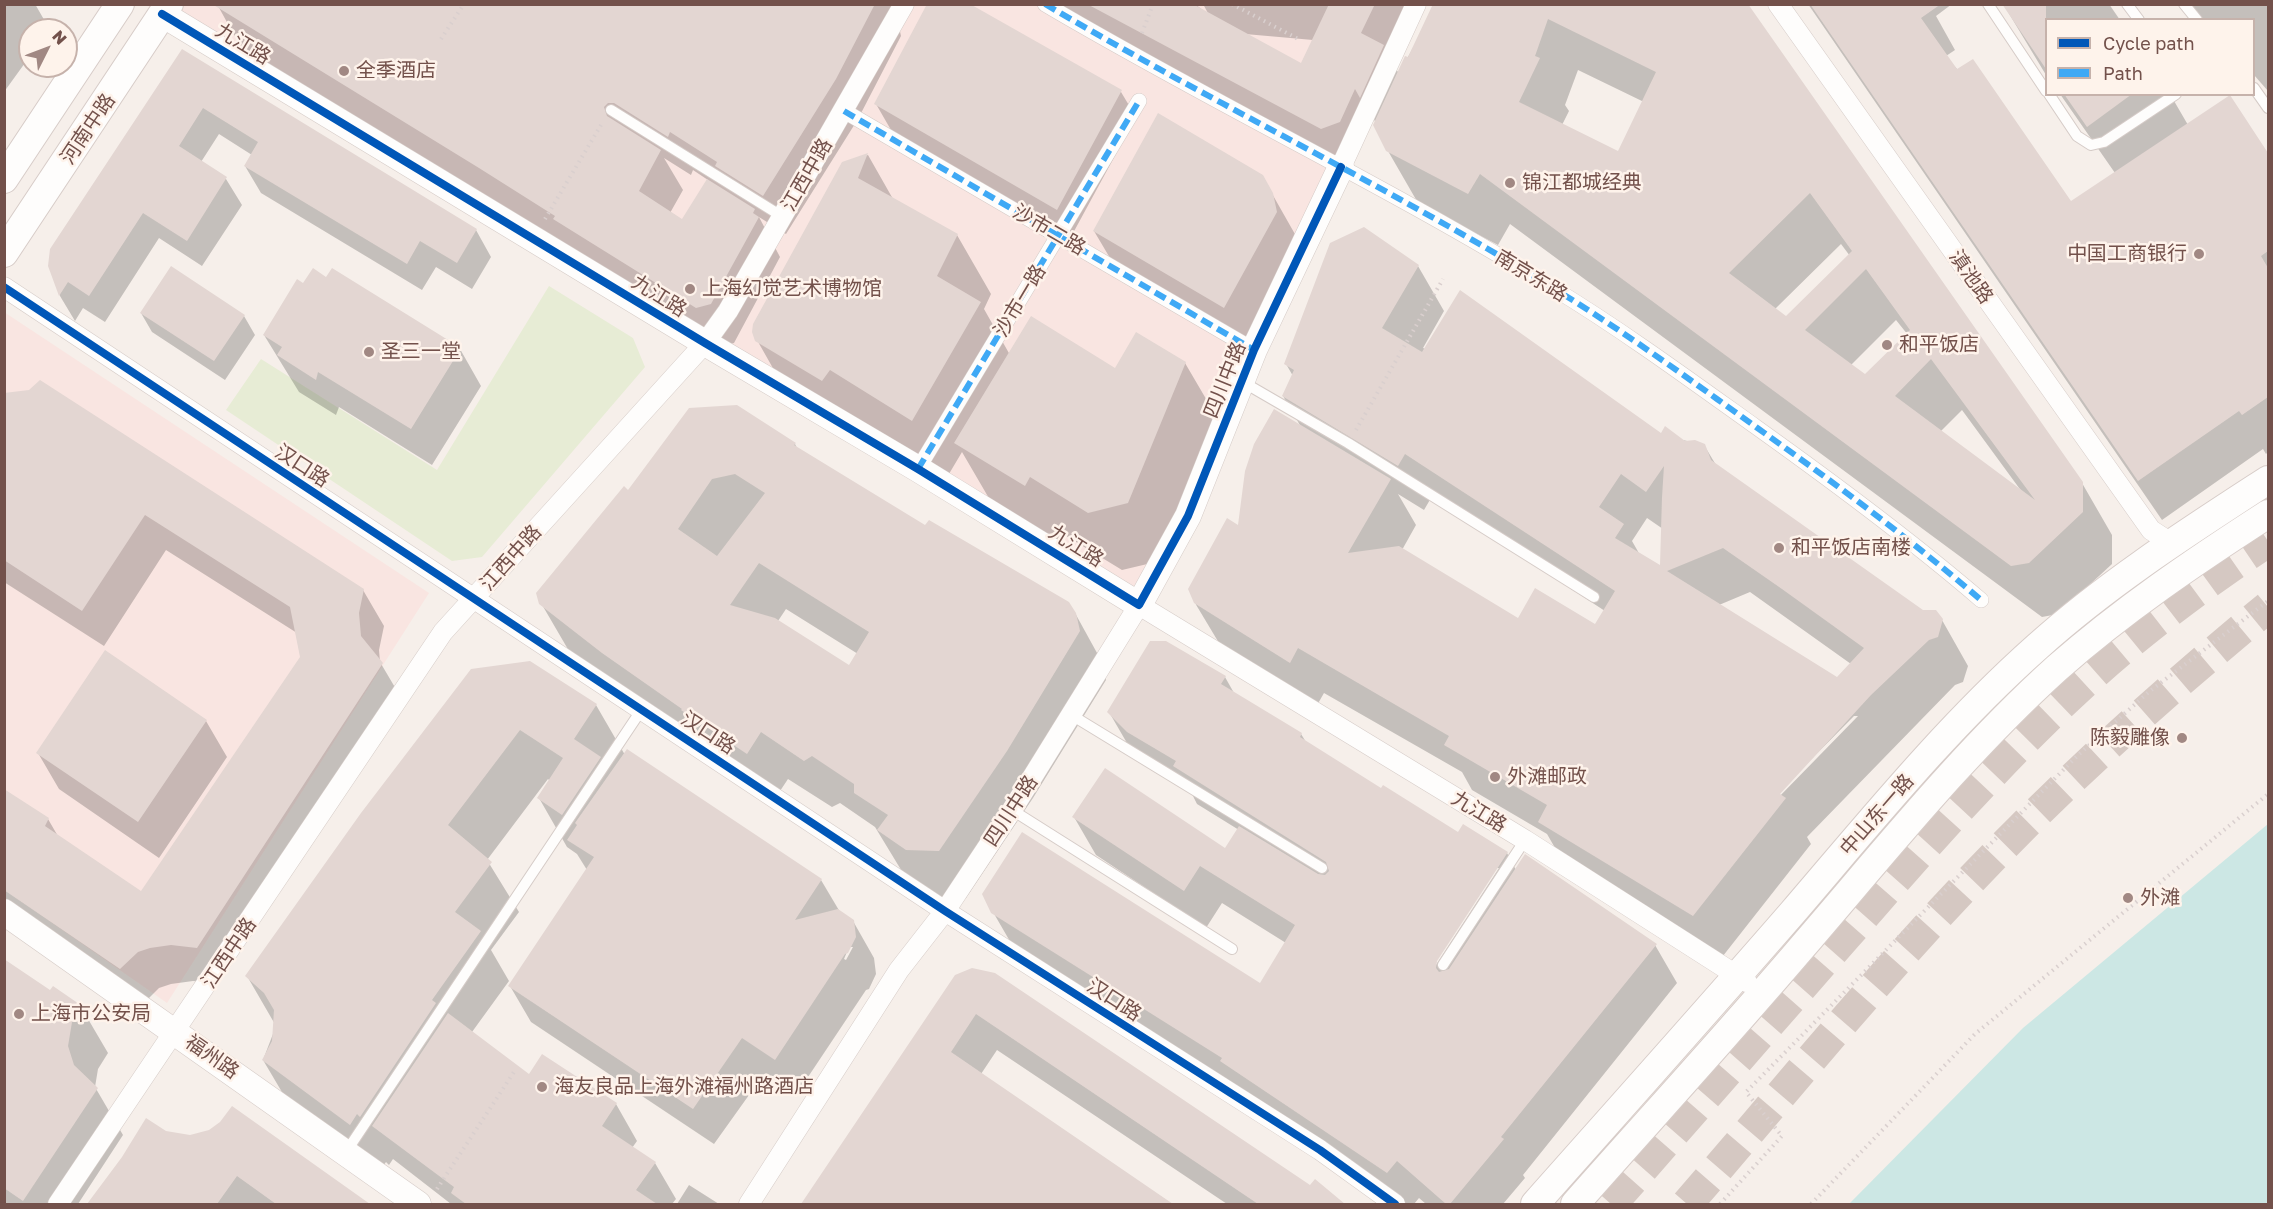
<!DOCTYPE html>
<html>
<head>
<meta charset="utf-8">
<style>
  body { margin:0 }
  #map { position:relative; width:2273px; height:1209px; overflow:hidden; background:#f6efea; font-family:"Golos Text",sans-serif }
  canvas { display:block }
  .frame { position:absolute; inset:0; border:6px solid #73514b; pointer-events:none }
  .legend { position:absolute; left:2045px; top:18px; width:210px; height:78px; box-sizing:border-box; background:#fef3eb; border:2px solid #c6b2ab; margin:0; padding:8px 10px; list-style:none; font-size:18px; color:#73514b }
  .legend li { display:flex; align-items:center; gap:12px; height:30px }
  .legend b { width:30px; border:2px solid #c6b2ab }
  .north { position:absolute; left:18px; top:18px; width:60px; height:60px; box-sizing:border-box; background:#fef3eb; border:2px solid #c6b2ab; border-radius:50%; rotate:48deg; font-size:16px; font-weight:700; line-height:24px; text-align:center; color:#73514b }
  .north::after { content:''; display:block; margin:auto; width:21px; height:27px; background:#a18883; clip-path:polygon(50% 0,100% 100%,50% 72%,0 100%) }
</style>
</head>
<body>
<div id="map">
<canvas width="2273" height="1209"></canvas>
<div class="frame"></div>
<ul class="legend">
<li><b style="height:8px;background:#0057b8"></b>Cycle path</li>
<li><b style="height:8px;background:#3fa9f5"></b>Path</li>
</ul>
<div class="north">N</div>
</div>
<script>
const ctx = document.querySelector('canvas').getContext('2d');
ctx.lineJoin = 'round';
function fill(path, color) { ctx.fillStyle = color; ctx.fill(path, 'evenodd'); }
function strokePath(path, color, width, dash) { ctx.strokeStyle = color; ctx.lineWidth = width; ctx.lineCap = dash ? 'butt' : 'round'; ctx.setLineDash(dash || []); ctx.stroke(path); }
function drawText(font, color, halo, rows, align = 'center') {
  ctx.font = font + ' "Golos Text","Noto Sans SC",sans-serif'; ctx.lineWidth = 5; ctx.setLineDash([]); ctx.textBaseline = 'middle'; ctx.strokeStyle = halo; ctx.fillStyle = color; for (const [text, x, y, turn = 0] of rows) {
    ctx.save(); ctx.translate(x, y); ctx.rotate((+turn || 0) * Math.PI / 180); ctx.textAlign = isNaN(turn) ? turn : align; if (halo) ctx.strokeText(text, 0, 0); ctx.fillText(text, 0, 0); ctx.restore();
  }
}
fill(new Path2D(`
  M146 5H1418L1139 605Z
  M4 312 429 593 167 1003 5 890Z`), '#f9e5e1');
fill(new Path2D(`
  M549 286 633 338 645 367 482 557 452 561 226 410 261 359 437 470Z`), '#e7ecd5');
fill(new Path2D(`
  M2268 824V1204H1849L2023 1028Z`), '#cce7e4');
fill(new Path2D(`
  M4 4H35L50 30H30V56L4 92Z
  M217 4H894L901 36 858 119 786 234 759 217 780 257 734 343 720 347 503 207 240 46ZM664 158 691 175 693 170 708 180 683 221 670 213 683 190Z
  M1048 4H1195L1209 15 1203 4H1407L1385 49 1399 74 1436 4H1747L2082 483 2112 535V564L2058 614 2042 617 1510 224 1498 245 1418 203 1388 151 1373 117 1339 158ZM1245 34 1313 40 1302 65ZM1578 70 1644 102 1619 153 1562 125 1569 111 1565 105ZM1841 244 1850 256 1786 318 1775 309ZM1896 320 1908 335 1866 376 1851 365ZM1962 410 2022 492 1940 432Z
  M1808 4H1952L1936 16 1955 50 1946 56 2070 203 2115 173 2060 94H2170L2188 125 2230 97 2268 156V452L2266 454 2263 449 2162 520Z
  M2009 4H2109L2120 20H2046V75L2005 7Z
  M2186 4H2268V91L2254 75V20H2199Z
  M182 51 476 230 491 257 472 289 436 267 422 290 261 193 245 166 252 155 219 134 201 162 226 179 242 205 202 266 159 238 105 322 83 308 75 321 60 296 49 266Z
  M1121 92 1136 117 1072 235 891 130 876 104Z
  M868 155 893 199 957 235 991 294 984 309 1010 355 1116 370 1185 363 1219 421 1160 561 1122 570 1063 534 1058 543 990 500 962 452 946 479 791 400 757 340 843 163Z
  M1262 176 1300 243 1253 356 1123 280 1094 231Z
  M1418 266 1444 311 1423 348 1662 435 1704 445 1716 465 1922 611 1942 620 1968 666 1963 682 1955 685 1807 837 1811 844 1719 961 1566 867 1547 834 1472 790 1462 772 1324 693 1316 707 1222 648 1195 603 1301 427 1283 396 1293 376 1286 364ZM1398 494 1424 510 1431 498 1605 611 1596 626 1518 620 1402 550 1416 525ZM1647 518 1663 529 1661 567 1640 555 1632 541ZM1750 592 1851 664 1837 679 1719 605ZM1854 716H1858L1776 800 1773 798Z
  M141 313 244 316 255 335 225 380 152 332Z
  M264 335 460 349 481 386 432 465 339 407 336 415 299 392Z
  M4 393 363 590 384 626 379 650 380 662 403 701 218 984 193 981 171 984 159 988 142 1005 4 910V791L48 819 59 838 141 893 302 657 297 633 166 550 104 646 4 582Z
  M795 444 797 448 925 527 1075 613 1102 662 1106 680 1033 798 966 898 934 897 906 878 875 827 840 803 832 807 788 779 774 800 569 651 541 603 628 492ZM786 609 858 654 850 667 778 621Z
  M472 670 596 705 625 755 821 880 840 912 853 921 874 958 876 974 869 989 866 990 796 1095 764 1074 714 1144 531 1022 510 986 587 870 577 854 567 847 539 798 550 781 548 779 487 860 519 912 491 950 509 981 472 1032 529 1076 616 1104 637 1141 632 1148 655 1163 676 1199 672 1204H451L393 1159 389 1165 386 1162 378 1173 292 1109 263 1060 276 1026 247 976ZM849 947H853L846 960 844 959Z
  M1225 677 1234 693 1301 734 1306 742 1382 790 1458 834 1507 853 1516 870 1655 945 1677 983 1523 1175 1525 1178 1503 1204H1426L1419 1198 1414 1204H1400L1015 950 993 912 1260 985 1286 943 1222 903 1206 928 1096 855 1074 817 1226 851 1239 830 1197 804 1192 794 1151 770 1131 750 1109 712ZM1496 868H1499L1434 968 1431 966Z
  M206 721 227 757 159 858 59 789 38 753Z
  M4 961 51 992 81 1007 108 1053 98 1069 95 1087 123 1135 78 1204H4Z
  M956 976 1310 1187 1336 1199 1340 1204H1227L997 1050 981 1074 1172 1204H803Z
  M233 1108 367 1204H89L123 1158 165 1133 190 1137 210 1131 221 1123Z
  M689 1185 719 1204H677Z`), '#0003');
fill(new Path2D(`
  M212 4H875L836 79 763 196 715 166 717 162 670 132 668 137 614 103H608L604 107 607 116 661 150 639 191 682 219 707 179 755 209 753 213 759 217 711 304 696 308 553 219 555 216 479 168Z
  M927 4H970L1122 90 1057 210 874 104Z
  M1087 4H1193L1301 63 1329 4H1375L1361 33 1384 45 1360 98 1355 89 1340 122 1321 129Z
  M1433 4H1748L2083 482V512L2029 563 2011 566 1480 174 1468 194 1386 151 1373 125 1405 56 1408 57ZM1548 19 1656 72 1618 151 1519 102 1540 58 1535 56ZM1810 193 1852 251 1786 316 1729 273ZM1866 269 1910 330 1865 374 1805 330ZM1931 359 2035 500 1895 396Z
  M1810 4H1941L1921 18 1957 69 1973 59 2071 201 2230 95 2268 153V251L2261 256 2268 268V397L2242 415 2239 411 2138 481Z
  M2002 4H2046V69L2021 32Z
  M182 49 477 229 457 263 420 241 407 264 244 166 258 142 203 108 179 146 227 177 187 241 143 213 89 296 68 282 59 296 48 266 50 249Z
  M2064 94H2132L2087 127Z
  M1158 113 1263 175 1273 193 1277 212 1224 308 1093 231Z
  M868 153 858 178 958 234 937 276 981 302 912 421 830 370 822 381 755 341 752 332 753 324 842 162Z
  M1364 227 1419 265 1382 328 1422 352 1460 290 1661 433 1665 426 1685 441 1695 440 1705 444 1711 460 1923 610H1936L1943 619 1938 637 1929 640 1871 695 1780 794 1786 798 1693 916 1538 822 1547 805 1444 745 1449 736 1298 648 1290 663 1194 603 1188 589 1227 518 1238 525 1245 471 1254 444 1274 409 1391 479 1348 553 1399 546 1518 618 1535 588 1595 624 1615 591 1405 454 1398 466 1282 396 1294 370 1284 364 1330 243ZM1664 466 1662 498 1660 565 1615 538 1624 524 1599 507 1621 474 1646 492ZM1723 548 1782 589 1864 648 1837 677 1667 571Z
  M171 266 245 315 214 361 140 313Z
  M313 268 326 277 332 268 461 348 411 429 318 372 316 380 277 355 282 347 263 335 297 279 303 283Z
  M1031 316 1115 368 1136 332 1186 362 1128 503 1088 513 1030 477 1025 486 954 443Z
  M40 380 364 589 359 613 361 636 383 663 197 948 171 945 150 948 138 952 120 969 4 890V789L49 818 45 826 141 891 300 657 290 607 145 515 82 611 4 560V393L29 390Z
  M737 405 796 443 794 445 925 525 929 520 1069 602 1076 613 1080 631 1007 751 939 851 906 850 877 830 888 815 854 793V784L812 756 804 761 761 732 747 754 681 710 682 709 602 653 539 604 536 593 624 486 628 490 689 408ZM735 474 765 493 717 556 678 529 712 479ZM759 563 869 632 849 665 775 618 730 605Z
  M1150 641H1166L1226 676 1221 684 1302 733 1300 737 1381 788 1383 785 1458 832 1463 824 1508 852 1437 961 1436 968 1439 972 1449 969 1525 854 1657 944 1501 1137 1504 1139 1450 1204H1446L1397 1161 1387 1173 1220 1061 1222 1058 991 913 982 894 1022 832 1260 983 1295 925 1200 866 1184 891 1072 817 1105 768 1225 848 1239 826 1318 874 1325 875 1329 871 1326 862 1173 766 1176 761 1127 732 1107 712Z
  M105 650 207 720 138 822 36 753Z
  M530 661 597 704 574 739 601 757 562 815 537 798 563 758 520 730 448 825 492 862 455 912 481 931 432 1000 436 1003 360 1117 357 1114 350 1125 262 1060 272 1041 274 1010 264 993 245 976 361 813 471 669Z
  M627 749 822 879 795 920 838 909 854 920 856 937 848 953 845 954 775 1060 742 1038 693 1109 508 986 594 857 567 840 577 825 575 823Z
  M4 959 50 990 53 986 82 1006 72 1022 68 1046 74 1065 98 1088 23 1201 4 1188Z
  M972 968 995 973 1310 1185 1315 1179 1345 1204H1258L976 1014 951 1052 1173 1204H801L955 975Z
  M448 1013 529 1074 542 1054 617 1103 602 1126 656 1162 636 1190 657 1204H466L451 1193 454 1187 372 1126Z
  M232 1106 370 1204H276L237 1176 217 1204H87L122 1157 146 1118 166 1131 190 1135 209 1130 220 1122Z`), '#e3d6d2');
strokePath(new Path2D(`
  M1611 1204C1690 1115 1768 1024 1847 935 1923 848 2000 760 2086 681 2142 630 2205 583 2268 541
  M1687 1204C1788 1088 1885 968 1993 857 2079 768 2172 686 2268 607`), '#d5c8c2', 32, [32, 16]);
const service = new Path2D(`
  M1988 4 2046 91
  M2127 4 2139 20
  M2184 4 2197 20
  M2254 88 2268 108
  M2049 94 2077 136 2091 145 2104 142 2176 94
  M611 110 783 217
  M1241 381 1348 443 1594 597
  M1073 716 1322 868
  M1012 810 1232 949
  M1443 965 1525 840
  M346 1152 642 709`);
const pedestrian = new Path2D(`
  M1045 4C1212 103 1388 186 1553 288 1622 330 1689 379 1756 427 1833 482 1909 538 1981 600
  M844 111 1254 350
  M918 469 1139 101`);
const minor = new Path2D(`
  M1778 4 2151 530 2171 543
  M1341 167 1416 4
  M4 287 945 911 1320 1150 1395 1204
  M58 1204 443 632 705 343 728 311 904 4
  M749 1204 899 970 945 911 1012 810 1139 605 1525 840 1747 982`);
const tertiary = new Path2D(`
  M162 14 705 343 918 469 1139 605 1188 516 1254 350 1341 167
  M4 912 418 1204`);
const secondary = new Path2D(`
  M4 179 120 4
  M4 253 169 4
  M1535 1204C1621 1107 1708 1010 1793 912 1871 821 1947 727 2037 647 2108 583 2188 532 2268 480
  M1575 1204C1651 1118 1729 1033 1804 945 1885 851 1964 752 2057 668 2123 610 2195 561 2268 514`);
strokePath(service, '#d5cbc7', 12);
strokePath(pedestrian, '#d5cbc7', 16);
strokePath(minor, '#d5cbc7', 21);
strokePath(tertiary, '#d5cbc7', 27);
strokePath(secondary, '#d7ccc8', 30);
strokePath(new Path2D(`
  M1232 4 1300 40
  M1142 33 1153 4
  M441 39 464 4
  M545 219 601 125
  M1356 430 1443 279
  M437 1189 514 1072
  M1720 1204 1782 1136 1746 1092 2078 755 2150 691 2268 601
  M1811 1204 1975 1034 2268 794`), '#d9cfce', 4, [1.5, 4.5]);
strokePath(service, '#fefdfc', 10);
strokePath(pedestrian, '#fefdfc', 15);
strokePath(minor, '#fefdfc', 20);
strokePath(tertiary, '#fefdfc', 26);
strokePath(secondary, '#fefdfc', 28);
strokePath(new Path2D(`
  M1045 4C1212 103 1388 186 1553 288 1622 330 1689 379 1756 427 1833 482 1909 538 1981 600
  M844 111 1254 350
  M918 469 1139 101`), '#3fa9f5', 6, [12, 6]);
strokePath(new Path2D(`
  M162 14 705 343 918 469 1139 605 1188 516 1254 350 1341 167
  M4 287 945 911 1320 1150 1395 1204`), '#0057b8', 8);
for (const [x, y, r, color] of [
  [344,71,6,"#a18883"],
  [1510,183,6,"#a18883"],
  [2199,254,6,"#a18883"],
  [690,289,6,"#a18883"],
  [1887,345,6,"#a18883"],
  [369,352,6,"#a18883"],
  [1779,548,6,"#a18883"],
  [2182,738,6,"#a18883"],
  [1495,777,6,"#a18883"],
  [2128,898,6,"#a18883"],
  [19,1014,6,"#a18883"],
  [542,1087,6,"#a18883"]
]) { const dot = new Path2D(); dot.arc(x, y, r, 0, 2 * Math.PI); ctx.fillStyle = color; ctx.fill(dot); strokePath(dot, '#fef3eb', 2); }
drawText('20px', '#73514b', '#fef3eb', [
  ["九江路",243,44,31],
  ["河南中路",88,129,-56],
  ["江西中路",807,175,-60],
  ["沙市二路",1049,230,30],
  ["南京东路",1531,276,31],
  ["滇池路",1971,277,55],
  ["九江路",659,296,32],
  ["沙市一路",1020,301,-59],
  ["四川中路",1225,380,-68],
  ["汉口路",302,466,33],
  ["九江路",1076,546,32],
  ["江西中路",511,558,-48],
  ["汉口路",708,733,33],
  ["四川中路",1011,811,-57],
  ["九江路",1479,812,31],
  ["中山东一路",1877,815,-49],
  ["江西中路",229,953,-56],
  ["汉口路",1114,1000,33],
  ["福州路",212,1057,35]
]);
drawText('20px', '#73514b', '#fef3eb', [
  ["全季酒店",356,71],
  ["锦江都城经典",1522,183],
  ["中国工商银行",2187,254,"right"],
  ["上海幻觉艺术博物馆",702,289],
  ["和平饭店",1899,345],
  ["圣三一堂",381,352],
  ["和平饭店南楼",1791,548],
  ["陈毅雕像",2170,738,"right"],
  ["外滩邮政",1507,777],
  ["外滩",2140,898],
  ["上海市公安局",31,1014],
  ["海友良品上海外滩福州路酒店",554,1087]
], 'left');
</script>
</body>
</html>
